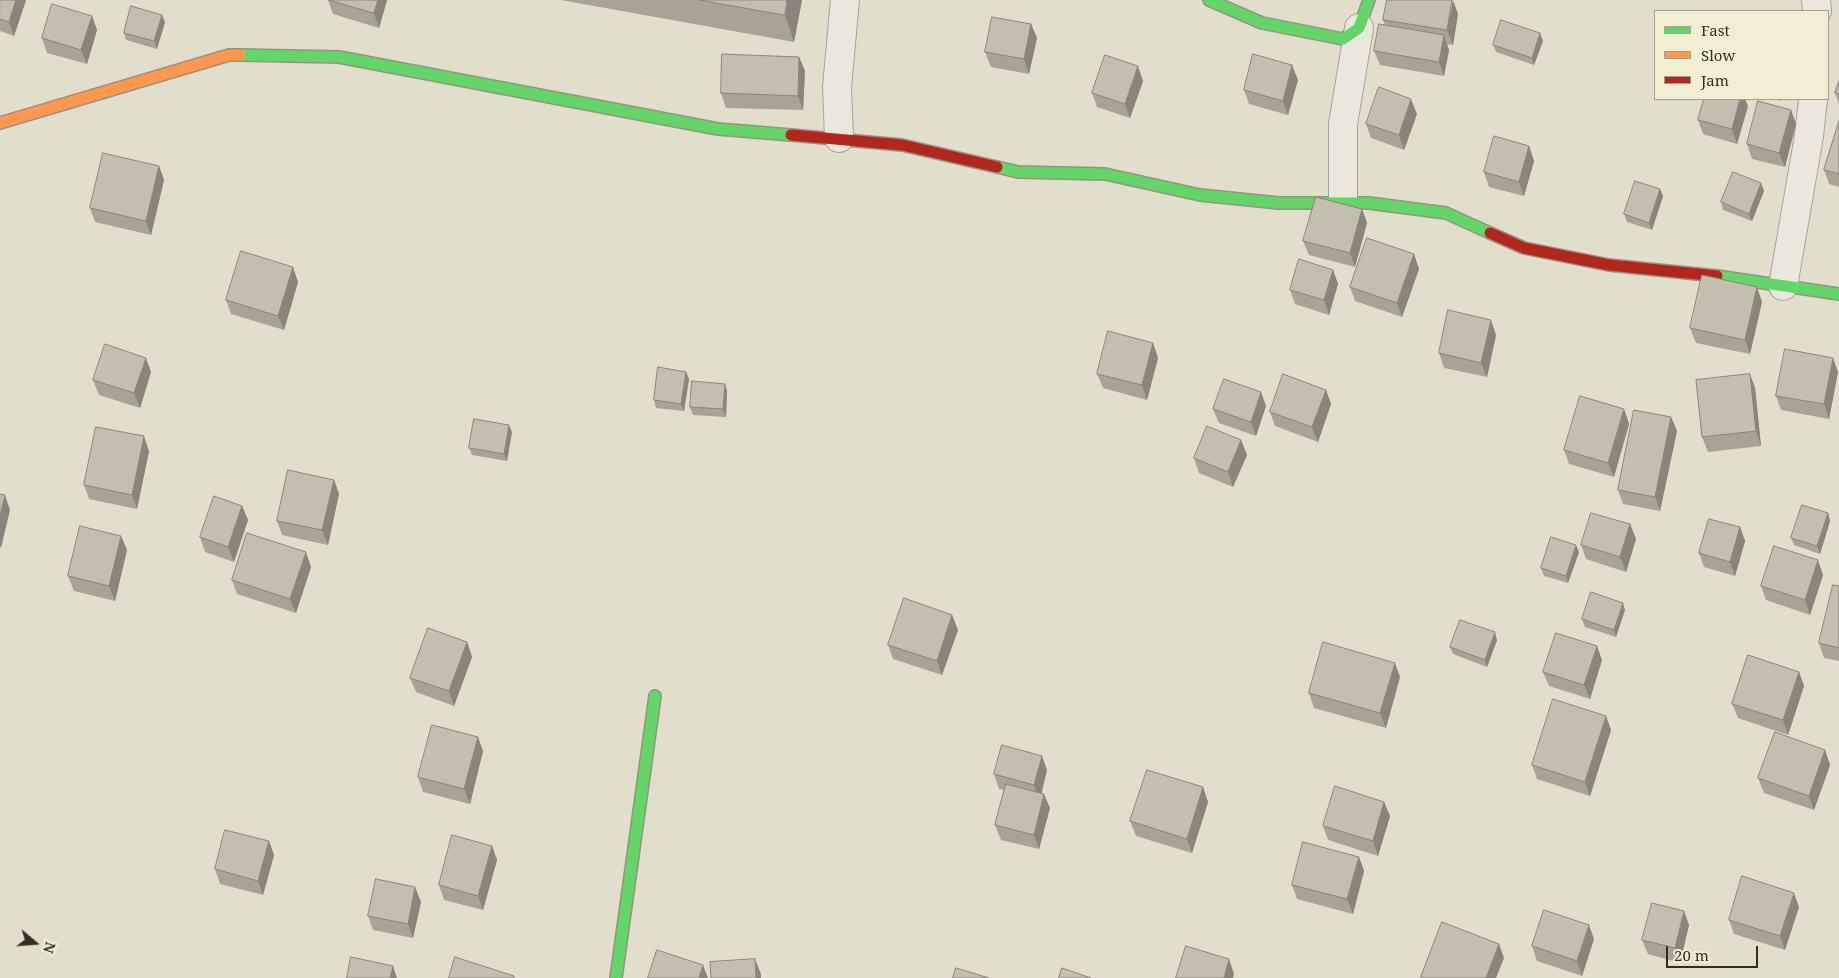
<!DOCTYPE html>
<html>
<head>
<meta charset="utf-8">
<style>
  body { margin:0 }
  #map { position:relative; width:1839px; height:978px; overflow:hidden; background:#e1decc; font-family:"Noto Serif",serif }
  canvas { display:block }
  .legend { position:absolute; left:1654px; top:10px; width:175px; height:90px; box-sizing:border-box; background:#f1eed3; border:1px solid #a5a08b; margin:0; padding:6px 9px; list-style:none; font-size:15px; color:#332c1f }
  .legend li { display:flex; align-items:center; gap:10px; height:25px }
  .legend b { width:25px; border:1px solid #a5a08b }
  .north { position:absolute; left:10px; top:918px; width:50px; height:50px; -webkit-text-stroke:4px #f1eed3; paint-order:stroke; rotate:108deg; font-size:14px; font-weight:700; line-height:20px; text-align:center; color:#332c1f }
  .north::after { content:''; display:block; margin:auto; width:18px; height:22px; background:#332c1f; clip-path:polygon(50% 0,100% 100%,50% 72%,0 100%) }
  .scale { position:absolute; left:1666px; top:946px; width:92px; height:22px; box-sizing:border-box; border:2px solid #332c1f; border-top:0; padding-left:6px; font-size:15px; line-height:18px; white-space:nowrap; color:#332c1f; -webkit-text-stroke:4px #f1eed3; paint-order:stroke }
</style>
</head>
<body>
<div id="map">
<canvas width="1839" height="978"></canvas>
<ul class="legend">
<li><b style="height:6px;background:#63d668"></b>Fast</li>
<li><b style="height:6px;background:#ff974d"></b>Slow</li>
<li><b style="height:6px;background:#b3261e"></b>Jam</li>
</ul>
<div class="north">N</div>
<div class="scale">20 m</div>
</div>
<script>
const ctx = document.querySelector('canvas').getContext('2d');
ctx.lineJoin = 'round';
function strokePath(path, color, width, dash) { ctx.strokeStyle = color; ctx.lineWidth = width; ctx.lineCap = dash ? 'butt' : 'round'; ctx.setLineDash(dash || []); ctx.stroke(path); }
function fill(path, color) { ctx.fillStyle = color; ctx.fill(path, 'evenodd'); }
const street = new Path2D(`
  M1816 0 1817 11
  M839 138 837 87 845 0
  M1343 204V124L1359 28
  M1783 286 1809 136 1813 99`);
const fast = new Path2D(`
  M1209 0 1262 23 1343 39 1359 28 1369 0
  M240 55 339 57 718 129 791 135
  M997 167 1018 172 1105 174 1200 195 1279 203H1369L1446 213 1490 233
  M1717 276 1839 294
  M616 978 655 696`);
const slow = new Path2D(`
  M0 123 229 55H240`);
const jam = new Path2D(`
  M791 135 902 145 997 167
  M1490 233 1524 248 1609 265 1717 276`);
strokePath(street, '#a6a396', 30);
strokePath(fast, '#969285', 14);
strokePath(slow, '#969285', 14);
strokePath(jam, '#969285', 14);
strokePath(street, '#eae8dd', 28);
strokePath(fast, '#63d668', 11);
strokePath(slow, '#ff974d', 11);
strokePath(jam, '#b3261e', 11);
fill(new Path2D(`
  M0 0H26L14 36 0 31Z
  M328 0H387L379 28 333 14Z
  M561 0H802L794 42Z
  M1458 14 1453 45 1447 44 1449 50 1444 76 1380 65 1374 51 1385 25 1383 20Z
  M92 16 97 30 87 64 47 53 42 38Z
  M165 22 157 49 126 40 124 33Z
  M1031 24 1037 38 1029 74 991 67 985 52Z
  M1543 41 1534 65 1496 52 1493 45Z
  M799 57 805 71 803 110 726 108 721 93Z
  M1298 80 1288 115 1249 104 1244 90Z
  M1143 81 1130 118 1097 107 1092 93Z
  M1839 81V104L1835 93Z
  M1704 99H1745L1748 106 1737 144 1703 134 1698 120Z
  M1772 99H1781V101Z
  M1791 110 1796 124 1785 167 1752 159 1747 144Z
  M1417 114 1404 150 1371 138 1366 124Z
  M1839 121V187L1829 184 1824 170Z
  M1529 146 1534 161 1524 196 1489 187 1484 172Z
  M159 166 164 180 151 235 95 222 90 208Z
  M1761 183 1764 191 1752 221 1723 210 1721 202Z
  M1660 189 1663 196 1652 230 1627 222 1624 214Z
  M1362 209 1367 223 1355 267 1309 255 1303 241Z
  M1414 254 1419 269 1402 317 1355 301 1350 287Z
  M293 267 298 282 284 330 231 314 226 300Z
  M1333 270 1338 284 1329 315 1295 304 1290 290Z
  M1762 302 1750 354 1696 343 1690 328Z
  M1496 335 1487 377 1444 368 1439 353Z
  M1153 343 1158 358 1147 400 1103 388 1097 374Z
  M151 372 140 408 99 395 93 380Z
  M1838 372 1829 419 1781 410 1776 396Z
  M1750 374 1755 388 1761 446 1708 452 1702 437Z
  M689 379 684 411 656 408 654 400Z
  M725 384 727 391 726 417 693 415 690 407Z
  M1326 390 1331 404 1318 442 1275 426 1270 412Z
  M1266 406 1256 436 1219 423 1213 409Z
  M1624 409 1629 424 1614 477 1569 464 1564 450Z
  M1671 417 1677 431 1660 511 1623 504 1618 490Z
  M512 432 507 461 472 455 469 448Z
  M1241 440 1247 455 1233 487 1199 473 1194 458Z
  M149 451 137 509 89 499 84 485Z
  M334 480 339 494 328 545 282 535 277 521Z
  M242 506 248 520 234 562 205 552 200 537Z
  M1828 513 1830 521 1820 554 1794 545 1791 538Z
  M1630 524 1636 539 1626 572 1586 559 1581 545Z
  M1740 527 1745 541 1735 576 1704 567 1699 553Z
  M121 536 127 550 115 601 74 591 68 576Z
  M1579 552 1568 583 1544 576 1541 568Z
  M311 567 296 613 237 594 232 580Z
  M1823 575 1810 615 1766 600 1761 586Z
  M1839 586V661L1824 658 1819 643Z
  M1625 610 1616 637 1585 627 1582 619Z
  M952 615 958 630 942 675 893 659 888 645Z
  M1497 640 1487 667 1453 654 1450 647Z
  M467 642 472 657 454 706 416 692 410 678Z
  M1602 660 1590 699 1549 686 1543 672Z
  M1799 672 1804 686 1788 735 1738 718 1732 704Z
  M1400 677 1386 728 1314 708 1309 693Z
  M1606 716 1611 730 1590 796 1537 779 1532 765Z
  M1825 750 1830 765 1814 810 1764 793 1758 778Z
  M483 751 470 804 423 792 418 777Z
  M1047 770 1041 793 1050 808 1039 849 1001 840 995 825 1004 790 999 789 994 774Z
  M1203 787 1208 802 1192 853 1136 836 1130 821Z
  M1384 802 1390 816 1378 856 1328 840 1323 826Z
  M269 841 274 855 263 895 220 884 215 869Z
  M492 846 497 860 483 910 444 900 439 885Z
  M1359 857 1364 871 1353 914 1297 899 1292 885Z
  M421 902 413 938 373 930 368 916Z
  M1799 907 1785 950 1734 934 1729 920Z
  M1689 925 1680 963 1648 954 1642 940Z
  M1594 939 1582 976 1537 961 1532 946Z`), '#a9a396');
fill(new Path2D(`
  M16 0H26L14 36 9 22Z
  M378 0H387L379 28 374 13Z
  M787 0H802L794 42 785 15Z
  M1453 0 1458 14 1453 45 1447 30Z
  M162 15 165 22 157 49 154 41Z
  M92 16 97 30 87 64 81 50Z
  M1031 24 1037 38 1029 74 1024 59Z
  M1540 33 1543 41 1534 65 1532 58Z
  M1444 35 1449 50 1444 76 1439 62Z
  M799 57 805 71 803 110 798 96Z
  M1292 65 1298 80 1288 115 1283 101Z
  M1138 66 1143 81 1130 118 1125 104Z
  M1411 99 1417 114 1404 150 1399 135Z
  M1740 99H1745L1748 106 1737 144 1732 129Z
  M1791 110 1796 124 1785 167 1779 153Z
  M1529 146 1534 161 1524 196 1519 182Z
  M159 166 164 180 151 235 146 221Z
  M1761 183 1764 191 1752 221 1749 214Z
  M1660 189 1663 196 1652 230 1649 223Z
  M1362 209 1367 223 1355 267 1350 253Z
  M1414 254 1419 269 1402 317 1397 303Z
  M293 267 298 282 284 330 278 316Z
  M1333 270 1338 284 1329 315 1324 300Z
  M1757 287 1762 302 1750 354 1745 340Z
  M1491 320 1496 335 1487 377 1481 363Z
  M1153 343 1158 358 1147 400 1142 385Z
  M146 358 151 372 140 408 134 393Z
  M1833 358 1838 372 1829 419 1824 404Z
  M686 372 689 379 684 411 681 404Z
  M1750 374 1755 388 1761 446 1756 431Z
  M725 384 727 391 726 417 723 409Z
  M1326 390 1331 404 1318 442 1312 427Z
  M1261 392 1266 406 1256 436 1251 422Z
  M1624 409 1629 424 1614 477 1608 463Z
  M1671 417 1677 431 1660 511 1655 497Z
  M509 425 512 432 507 461 504 454Z
  M144 436 149 451 137 509 132 495Z
  M1241 440 1247 455 1233 487 1228 472Z
  M334 480 339 494 328 545 322 530Z
  M5 495 10 510 1 548 0 546V516Z
  M242 506 248 520 234 562 228 547Z
  M1828 513 1830 521 1820 554 1817 546Z
  M1630 524 1636 539 1626 572 1620 557Z
  M1740 527 1745 541 1735 576 1730 562Z
  M121 536 127 550 115 601 109 586Z
  M1576 545 1579 552 1568 583 1566 576Z
  M306 552 311 567 296 613 290 599Z
  M1818 560 1823 575 1810 615 1805 600Z
  M1623 603 1625 610 1616 637 1614 630Z
  M952 615 958 630 942 675 937 661Z
  M1495 632 1497 640 1487 667 1485 660Z
  M467 642 472 657 454 706 449 691Z
  M1597 646 1602 660 1590 699 1584 685Z
  M1395 663 1400 677 1386 728 1380 713Z
  M1799 672 1804 686 1788 735 1783 720Z
  M1606 716 1611 730 1590 796 1585 782Z
  M478 737 483 751 470 804 464 789Z
  M1825 750 1830 765 1814 810 1809 796Z
  M1042 756 1047 770 1040 800 1034 785Z
  M1203 787 1208 802 1192 853 1187 839Z
  M1044 794 1050 808 1039 849 1034 835Z
  M1384 802 1390 816 1378 856 1373 841Z
  M269 841 274 855 263 895 258 881Z
  M492 846 497 860 483 910 478 896Z
  M1359 857 1364 871 1353 914 1347 899Z
  M415 887 421 902 413 938 408 924Z
  M1794 893 1799 907 1785 950 1780 936Z
  M1684 911 1689 925 1680 963 1675 948Z
  M1589 925 1594 939 1582 976 1577 961Z
  M1499 944 1504 958 1496 978H1486Z
  M755 959 761 974V978H756Z
  M1229 959 1234 974 1233 978H1224Z
  M703 965 708 978H699Z
  M393 966 397 978H390Z`), '#89857a');
const building = new Path2D(`
  M0 0H16L9 22 0 19Z
  M329 0H378L374 13Z
  M700 0H787L785 15Z
  M1387 0H1452L1447 30 1383 20Z
  M52 4 92 16 81 50 42 38Z
  M131 6 162 15 154 41 124 33Z
  M992 17 1031 24 1024 59 985 52Z
  M1501 20 1540 33 1532 58 1493 45Z
  M1379 24 1444 35 1439 62 1374 51Z
  M722 54 799 57 798 96 721 93Z
  M1253 54 1292 65 1283 101 1244 90Z
  M1105 55 1138 66 1125 104 1092 93Z
  M1839 81V94L1835 93Z
  M1379 87 1411 99 1399 135 1366 124Z
  M1704 99H1740L1732 129 1698 120Z
  M1758 101 1791 110 1779 153 1747 144Z
  M1839 121V174L1824 170Z
  M1494 136 1529 146 1519 182 1484 172Z
  M103 153 159 166 146 221 90 208Z
  M1733 172 1761 183 1749 214 1721 202Z
  M1635 181 1660 189 1649 223 1624 214Z
  M1316 197 1362 209 1350 253 1303 241Z
  M1367 238 1414 254 1397 303 1350 287Z
  M241 251 293 267 278 316 226 300Z
  M1299 259 1333 270 1324 300 1290 290Z
  M1702 275 1757 287 1745 340 1690 328Z
  M1448 310 1491 320 1481 363 1439 353Z
  M1108 331 1153 343 1142 385 1097 374Z
  M105 344 146 358 134 393 93 380Z
  M1785 349 1833 358 1824 404 1776 396Z
  M658 367 686 372 681 404 654 400Z
  M1283 374 1326 390 1312 427 1270 412Z
  M1750 374 1756 431 1702 437 1696 380Z
  M1224 379 1261 392 1251 422 1213 409Z
  M692 381 725 384 723 409 690 407Z
  M1580 396 1624 409 1608 463 1564 450Z
  M1634 410 1671 417 1655 497 1618 490Z
  M474 419 509 425 504 454 469 448Z
  M1207 426 1241 440 1228 472 1194 458Z
  M96 427 144 436 132 495 84 485Z
  M288 470 334 480 322 530 277 521Z
  M0 494 5 495 0 516Z
  M214 496 242 506 228 547 200 537Z
  M1802 505 1828 513 1817 546 1791 538Z
  M1591 513 1630 524 1620 557 1581 545Z
  M1709 519 1740 527 1730 562 1699 553Z
  M80 526 121 536 109 586 68 576Z
  M247 533 306 552 290 599 232 580Z
  M1551 537 1576 545 1566 576 1541 568Z
  M1774 546 1818 560 1805 600 1761 586Z
  M1833 585 1839 586V648L1819 643Z
  M1591 592 1623 603 1614 630 1582 619Z
  M904 598 952 615 937 661 888 645Z
  M1460 620 1495 632 1485 660 1450 647Z
  M428 628 467 642 449 691 410 678Z
  M1556 633 1597 646 1584 685 1543 672Z
  M1323 642 1395 663 1380 713 1309 693Z
  M1748 655 1799 672 1783 720 1732 704Z
  M1553 699 1606 716 1585 782 1532 765Z
  M432 725 478 737 464 789 418 777Z
  M1775 732 1825 750 1809 796 1758 778Z
  M1002 745 1042 756 1034 785 994 774Z
  M1147 770 1203 787 1187 839 1130 821Z
  M1006 784 1044 794 1034 835 995 825Z
  M1335 786 1384 802 1373 841 1323 826Z
  M225 830 269 841 258 881 215 869Z
  M452 835 492 846 478 896 439 885Z
  M1303 842 1359 857 1347 899 1292 885Z
  M1742 876 1794 893 1780 936 1729 920Z
  M376 879 415 887 408 924 368 916Z
  M1652 903 1684 911 1675 948 1642 940Z
  M1544 910 1589 925 1577 961 1532 946Z
  M1442 922 1499 944 1486 978H1424L1421 977Z
  M1186 946 1229 959 1224 978H1176Z
  M657 950 703 965 699 978H648Z
  M351 957 393 966 390 978H347Z
  M455 957 514 976V978H449Z
  M755 959 756 978H711L710 962Z
  M956 968 989 978H953Z
  M1062 968 1091 978H1059Z`);
fill(building, '#c4beae');
strokePath(building, '#89857a', 1);
</script>
</body>
</html>
